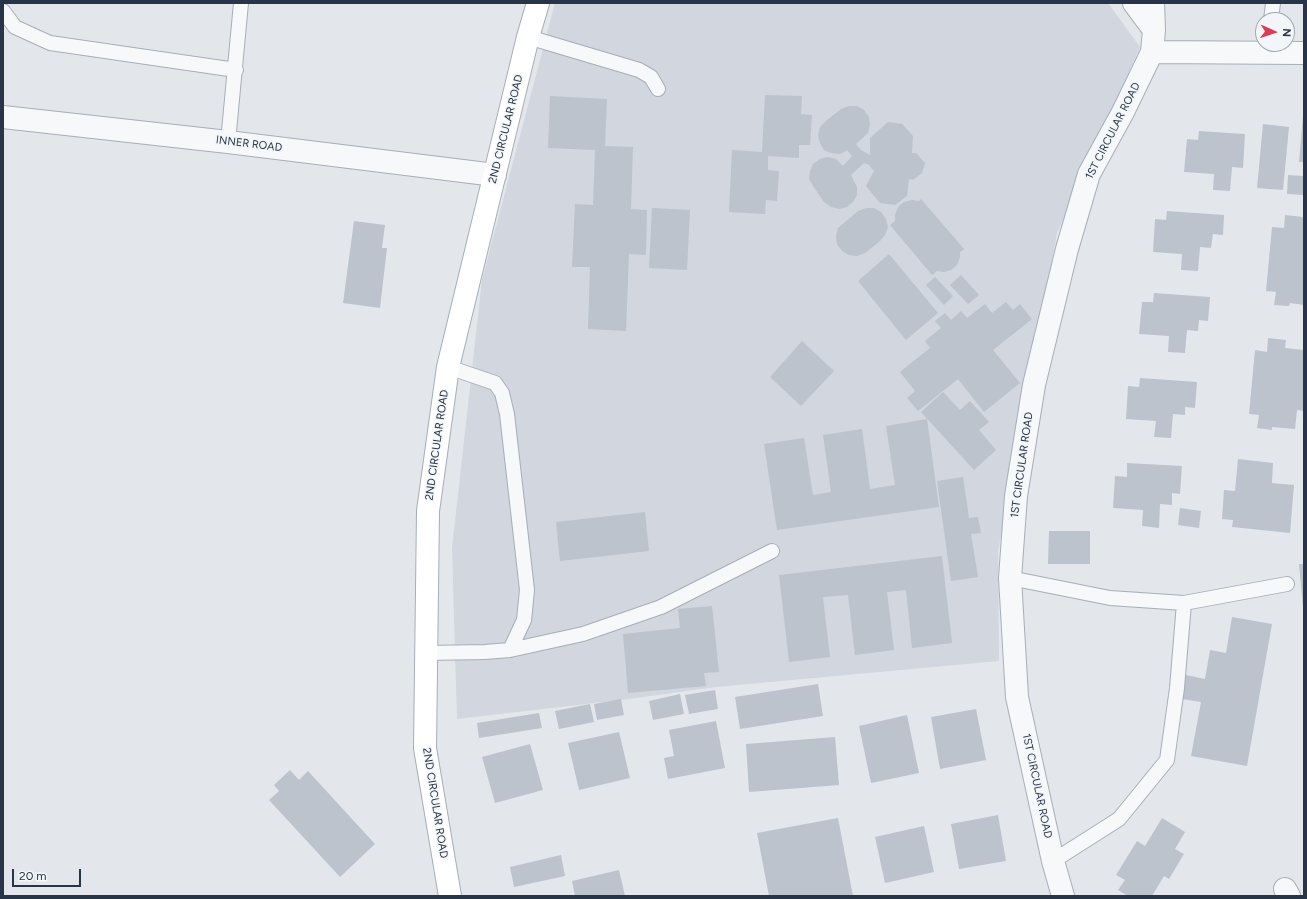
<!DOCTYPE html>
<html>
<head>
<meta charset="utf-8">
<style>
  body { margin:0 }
  #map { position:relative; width:1307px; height:899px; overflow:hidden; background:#e3e7ec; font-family:Figtree,sans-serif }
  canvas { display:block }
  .frame { position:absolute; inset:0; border:4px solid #283447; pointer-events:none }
  .north { position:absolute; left:1255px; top:12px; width:40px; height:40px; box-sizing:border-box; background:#f3f6f9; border:1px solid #a2a8b2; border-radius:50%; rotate:93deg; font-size:11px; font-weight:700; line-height:16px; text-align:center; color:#283447 }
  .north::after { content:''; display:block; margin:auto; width:14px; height:18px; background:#dd3c56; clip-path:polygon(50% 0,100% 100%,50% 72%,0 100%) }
  .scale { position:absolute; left:12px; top:869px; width:69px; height:18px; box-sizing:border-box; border:2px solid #283447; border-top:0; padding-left:5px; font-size:12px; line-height:14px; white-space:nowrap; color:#283447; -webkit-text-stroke:3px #f3f6f9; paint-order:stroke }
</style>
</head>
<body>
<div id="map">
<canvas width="1307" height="899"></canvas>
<div class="frame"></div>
<div class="north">N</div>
<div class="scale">20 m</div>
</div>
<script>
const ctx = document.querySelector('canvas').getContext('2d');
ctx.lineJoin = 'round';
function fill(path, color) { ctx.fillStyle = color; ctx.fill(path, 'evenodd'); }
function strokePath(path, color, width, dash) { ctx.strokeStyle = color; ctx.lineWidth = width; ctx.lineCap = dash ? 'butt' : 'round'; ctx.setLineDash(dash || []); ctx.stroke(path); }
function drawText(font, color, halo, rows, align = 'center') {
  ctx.font = font + ' Figtree,sans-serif'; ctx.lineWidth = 3; ctx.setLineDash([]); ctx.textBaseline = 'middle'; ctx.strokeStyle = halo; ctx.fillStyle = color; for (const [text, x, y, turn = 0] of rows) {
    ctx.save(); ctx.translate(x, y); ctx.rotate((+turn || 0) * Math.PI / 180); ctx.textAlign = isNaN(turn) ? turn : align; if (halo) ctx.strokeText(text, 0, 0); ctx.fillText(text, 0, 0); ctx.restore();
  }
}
fill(new Path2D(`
  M555 3H1108L1140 47 1057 233 998 552 999 661 716 687 629 699 457 719 452 548 482 280Z`), '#d1d6df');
fill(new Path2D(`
  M765 95 802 96 801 114 812 115 810 145H799V158L768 156V170L779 171 777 201 766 200 765 214 729 212 732 150 762 152Z
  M550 96 607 99 605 146 633 147 631 209 647 210 646 255 629 254 626 331 588 329 590 267H572L575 204 593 205 595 150 548 148Z
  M849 106H857L864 110 869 117 870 125 868 133 856 144 861 150 870 155V138L888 122 902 124 913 136 912 153H916L925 163 922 173 913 180 909 179 907 196 895 205 880 203 866 186 874 171 869 165 864 163 851 175 857 187V195L853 202 847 207 839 209 831 207 824 202 813 186 809 179 810 171 813 164 820 159 828 157 836 159 843 166 852 156 847 150 840 154 831 153 824 150 820 143 818 135 820 127 826 121 841 109Z
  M1303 115H1304V162H1299Z
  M1263 124 1289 127 1283 190 1257 188Z
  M1199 131 1245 134 1243 168 1232 167 1230 191 1213 190 1214 174 1184 172 1187 139 1198 140Z
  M1288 175 1304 176 1303 195 1287 194Z
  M921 199 964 249 960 252V257L957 265 951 270 944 272 937 271 932 275 890 225 895 221V215L898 207 904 202 912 200 919 201Z
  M652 208 690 210 687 270 649 268Z
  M866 208H874L881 212 886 219 888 227 885 235 880 241 865 253 857 256 849 255 842 251 837 244 836 236 838 228 858 211Z
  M1167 211 1224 215 1223 235 1213 234 1211 248 1200 247 1198 271 1181 270 1182 254 1153 252 1155 219 1166 220Z
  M1285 215 1303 217 1304 305 1290 303 1289 306 1274 305 1276 292 1266 291 1272 227 1284 228Z
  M354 221 385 225 382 248H387L380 308 343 303Z
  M889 254 938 313 906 340 858 281Z
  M961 275 979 295 968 304 950 285Z
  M935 277 953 296 944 305 926 285Z
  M1154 293 1210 297 1208 321 1199 320 1198 331 1187 330 1185 353 1168 352 1169 336 1139 334 1142 302H1153Z
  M1006 302 1013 310 1020 304 1032 319 993 350 1020 383 984 412 958 379 918 411 907 398 915 391 900 372 930 348 925 341 941 328 935 321 945 313 951 320 961 311 967 318 985 304 992 313Z
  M1268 338 1286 340 1285 348 1304 350V411L1297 410 1295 429 1272 427V430L1257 428 1259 415 1249 414 1255 350 1267 352Z
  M802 341 834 371 801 406 770 377Z
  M1140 378 1197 382 1195 408 1185 407V415L1173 414 1171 438 1154 437 1156 421 1126 419 1128 386 1139 387Z
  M943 392 960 410 970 401 989 422 979 430 996 450 974 470 921 412Z
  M927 419 939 507 777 530 764 444 804 438 813 495 831 492 823 435 862 429 870 489 895 485 886 426Z
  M1238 459 1273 463 1272 483 1294 485 1290 533 1232 527 1233 520 1222 519 1224 490 1235 491Z
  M1127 463 1182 466 1180 494 1172 493V505L1160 504 1159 528 1142 526 1143 510 1113 508 1115 476 1127 477Z
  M963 477 969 518 978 517 981 533 971 534 978 577 951 581 937 481Z
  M1180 508 1201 511 1199 528 1178 525Z
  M645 512 649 551 560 561 556 522Z
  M1049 531H1090V564H1048Z
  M942 556 952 643 912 648 906 590 887 592 894 650 855 655 848 595 823 597 830 657 789 662 779 575Z
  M1299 564H1304V608H1303Z
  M712 606 719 672 704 673 706 686 628 693 623 634 680 628 678 609Z
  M1232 617 1272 624 1247 766 1191 756 1201 702 1182 699 1186 675 1205 679 1210 650 1226 653Z
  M818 684 823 716 740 729 735 697Z
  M715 690 718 709 689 714 685 695Z
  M680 694 684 714 653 720 649 701Z
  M621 699 624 715 597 720 594 704Z
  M590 704 594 722 559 729 555 711Z
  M976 709 986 760 940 769 931 717Z
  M539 713 542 728 479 738 477 723Z
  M907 715 919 773 871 783 859 726Z
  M716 721 725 768 668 779 664 758 674 756 669 730Z
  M619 732 630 778 579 790 568 743Z
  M835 737 839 785 749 792 746 744Z
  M530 744 543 790 495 803 482 757Z
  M290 770 299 780 308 771 375 844 340 877 269 800 279 791 274 785Z
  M998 815 1006 861 959 869 951 824Z
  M838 818 853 896H769L757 833Z
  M1162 818 1185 832 1175 849 1184 854 1169 879 1164 876 1152 896H1128L1118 890 1125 880 1116 875 1137 841 1145 846Z
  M924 826 934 872 885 883 875 837Z
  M561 855 565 876 514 887 510 867Z
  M619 870 625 896H575L572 881Z`), '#bcc3cd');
const lane = new Path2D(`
  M3 11 15 27 50 43 236 70
  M1271 20 1273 3
  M528 37 639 70 651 77 658 89
  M228 142 241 3
  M448 367 495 383 502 393 507 414 527 590 524 620 510 650
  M1010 578 1110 598 1184 603 1287 584
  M426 653 485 652 510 650 583 634 661 607 772 551
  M1053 861 1119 819 1167 760 1177 688 1184 603`);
const street = new Path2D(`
  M1134 3 1154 30
  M1152 52 1304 53
  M3 117 228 142 495 175
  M1285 889 1289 896
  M1063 896 1053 861 1017 697 1010 578 1016 496 1034 385 1067 249 1089 174 1123 112 1152 52 1154 30 1153 3`);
const secondary = new Path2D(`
  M450 896 425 748 428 511 448 367 528 37 538 3`);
strokePath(lane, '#a7aeb7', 16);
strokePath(street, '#a7aeb7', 24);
strokePath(secondary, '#a7aeb7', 24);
strokePath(lane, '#f6f8fa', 14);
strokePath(street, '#f6f8fa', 22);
strokePath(secondary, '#fff', 22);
drawText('11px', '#283447', '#f3f6f9', [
  ["2ND CIRCULAR ROAD",506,129,-76],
  ["1ST CIRCULAR ROAD",1113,131,-63],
  ["INNER ROAD",249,144,7],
  ["2ND CIRCULAR ROAD",437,445,-82],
  ["1ST CIRCULAR ROAD",1022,465,-82],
  ["1ST CIRCULAR ROAD",1037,786,78],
  ["2ND CIRCULAR ROAD",435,803,81]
]);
</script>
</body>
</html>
